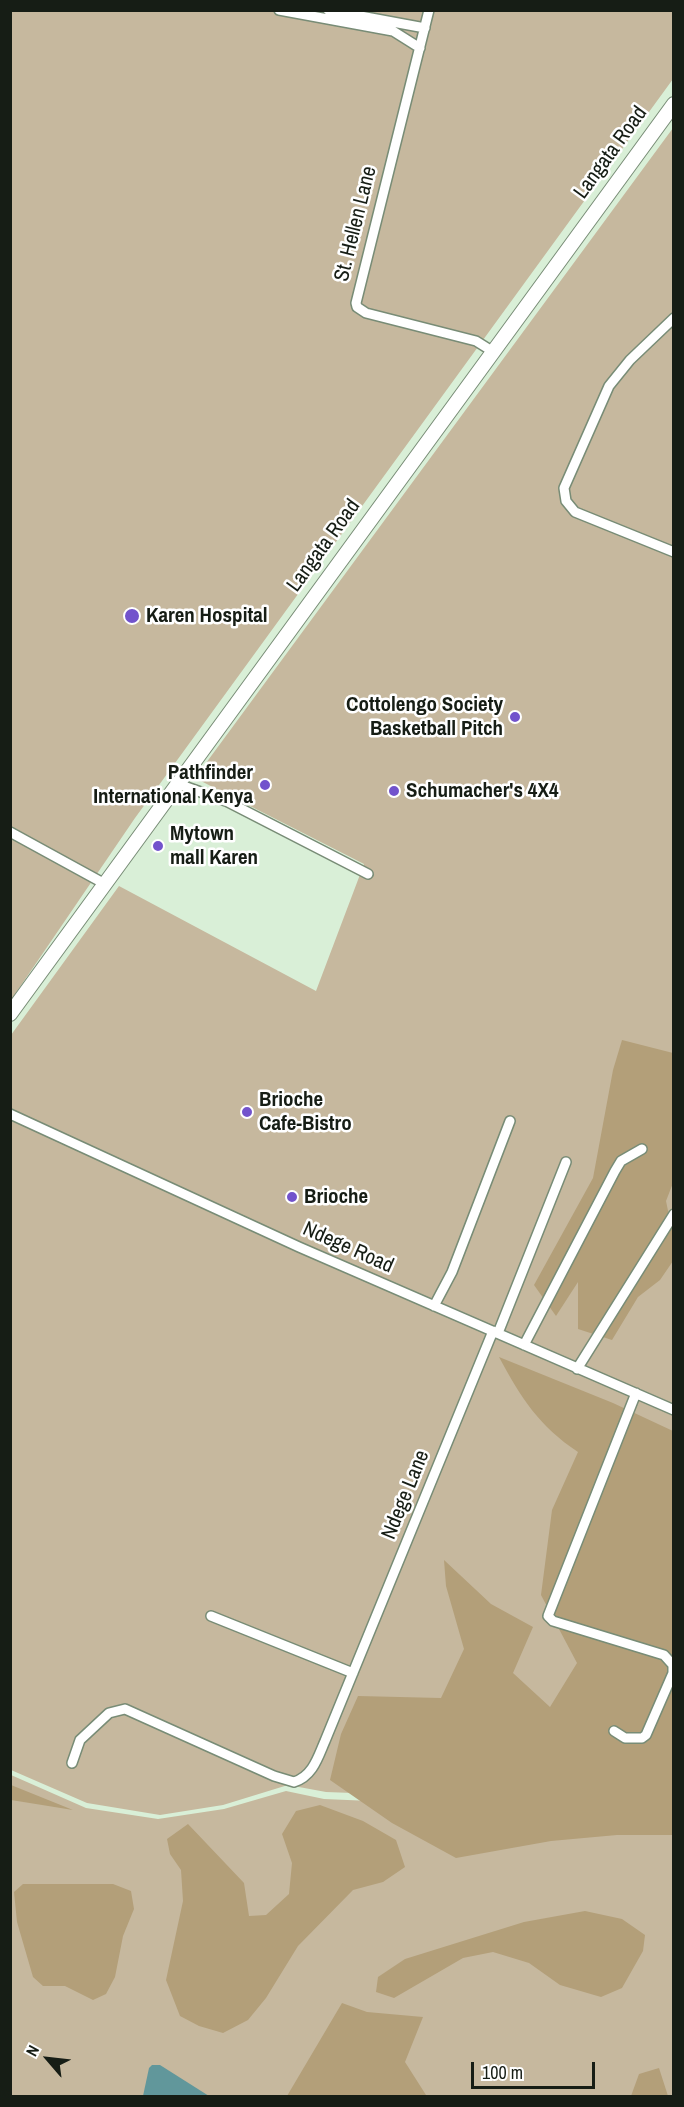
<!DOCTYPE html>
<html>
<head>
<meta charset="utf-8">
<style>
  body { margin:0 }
  #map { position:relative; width:684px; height:2107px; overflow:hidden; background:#d9efd7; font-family:"Archivo Narrow",sans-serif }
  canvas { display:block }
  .frame { position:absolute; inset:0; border:12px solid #161d15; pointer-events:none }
  .north { position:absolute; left:18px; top:2029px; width:60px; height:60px; -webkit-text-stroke:4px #fff; paint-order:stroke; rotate:298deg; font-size:16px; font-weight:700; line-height:24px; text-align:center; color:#161d15 }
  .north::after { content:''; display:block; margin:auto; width:21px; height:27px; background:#161d15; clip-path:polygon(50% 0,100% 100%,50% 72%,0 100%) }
  .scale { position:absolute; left:471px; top:2062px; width:124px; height:27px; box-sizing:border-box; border:3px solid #161d15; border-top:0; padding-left:8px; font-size:18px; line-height:21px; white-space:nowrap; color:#161d15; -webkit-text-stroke:4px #fff; paint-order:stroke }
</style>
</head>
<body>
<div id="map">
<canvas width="684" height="2107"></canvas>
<div class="frame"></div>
<div class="north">N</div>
<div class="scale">100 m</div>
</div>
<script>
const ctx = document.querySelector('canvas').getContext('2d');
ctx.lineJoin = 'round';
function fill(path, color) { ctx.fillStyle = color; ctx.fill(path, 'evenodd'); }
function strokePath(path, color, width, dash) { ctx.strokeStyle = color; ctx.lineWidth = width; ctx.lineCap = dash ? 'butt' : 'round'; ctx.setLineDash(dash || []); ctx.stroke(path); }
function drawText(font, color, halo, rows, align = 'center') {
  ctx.font = font + ' "Archivo Narrow",sans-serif'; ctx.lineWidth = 5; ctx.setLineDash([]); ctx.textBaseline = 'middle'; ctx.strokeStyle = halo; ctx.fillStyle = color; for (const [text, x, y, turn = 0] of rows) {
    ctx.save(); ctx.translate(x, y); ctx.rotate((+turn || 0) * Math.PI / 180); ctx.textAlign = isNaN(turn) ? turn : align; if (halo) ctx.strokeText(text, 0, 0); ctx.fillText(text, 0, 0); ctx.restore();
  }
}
fill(new Path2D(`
  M11 11H673V79L135 818 11 1000Z
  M673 128V1805L326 1792 288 1785 223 1805 160 1815 87 1803 11 1770V1035L119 886 316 991 364 864 195 778Z
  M11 1775 86 1808 158 1819 224 1809 286 1791 324 1799 673 1814V2096H11Z`), '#c6b89e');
fill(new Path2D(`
  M622 1040 673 1053V1183L666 1201 673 1235V1261L660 1280 638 1297 612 1340 578 1329V1282L556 1316 534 1285 593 1178 613 1070Z
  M499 1357 613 1403 673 1431V1835H617L551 1841 456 1858 392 1823 330 1780 341 1734 358 1696 441 1698 464 1649 446 1586 444 1560 491 1604 533 1627 513 1673 550 1707 577 1663 541 1595 552 1510 578 1452C539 1426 521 1398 499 1357Z
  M11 1785 73 1810 11 1800Z
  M320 1805 363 1821 396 1840 405 1867 383 1882 353 1890 298 1946 266 1998 248 2020 223 2033 199 2026 180 2016 166 1980 183 1901 181 1870 170 1854 167 1839 188 1824 244 1883 249 1916 266 1915 289 1894 292 1863 282 1834 296 1811Z
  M23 1884H113L131 1891 134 1909 123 1936 115 1977 106 1994 93 2000 65 1986H43L33 1977 17 1922 14 1892Z
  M585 1911 622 1919 645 1935 643 1951 622 1988 601 1997 560 1985 529 1963 493 1952 463 1958 394 1998 376 1992 378 1977 405 1959 524 1922Z
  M342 2003 367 2012 423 2017 405 2062 426 2095 287 2096Z
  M659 2068 668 2096H631L639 2074Z`), '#b39f79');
fill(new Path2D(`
  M152 2065H160L209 2096H143L149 2068Z`), '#61979b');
const street = new Path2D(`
  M279 10 393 31 420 48
  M328 10 425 28
  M429 10 356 303 357 307 366 313 476 341 492 351
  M674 318 630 360 609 386 564 488 566 501 575 512 674 552
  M178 784 226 801 368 874
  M10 832 105 884
  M10 1114 299 1247 674 1410
  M434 1306 452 1272 510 1121
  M498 1333 566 1162
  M524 1345 615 1171 621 1161 642 1149
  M577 1369 674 1214
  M211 1616 353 1673
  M614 1731 625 1738H642L646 1735 673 1673V1665L664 1655 553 1621 548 1616 636 1393
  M72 1763 80 1740 109 1713 125 1709 274 1776 294 1782C313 1776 318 1757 325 1741L493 1331`);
const secondary = new Path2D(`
  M10 1014 674 104`);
strokePath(street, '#788c76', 12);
strokePath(secondary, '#788c76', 16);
strokePath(street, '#fff', 9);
strokePath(secondary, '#fff', 14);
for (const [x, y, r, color] of [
  [132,616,8,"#7253cc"],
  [515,717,6,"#7253cc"],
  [265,785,6,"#7253cc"],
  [394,791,6,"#7253cc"],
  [158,846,6,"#7253cc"],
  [247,1112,6,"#7253cc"],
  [292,1197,6,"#7253cc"]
]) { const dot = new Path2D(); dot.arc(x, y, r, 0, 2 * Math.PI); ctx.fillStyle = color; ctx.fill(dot); strokePath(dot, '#fff', 2); }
drawText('21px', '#161d15', '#fff', [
  ["Langata Road",611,153,-54],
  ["St. Hellen Lane",356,224,-76],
  ["Langata Road",324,546,-54],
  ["Ndege Road",348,1248,24],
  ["Ndege Lane",406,1495,-68]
]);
drawText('bold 21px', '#161d15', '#fff', [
  ["Karen Hospital",146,616],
  ["Cottolengo Society",503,705,"right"],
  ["Basketball Pitch",503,729,"right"],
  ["Pathfinder",253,773,"right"],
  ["International Kenya",253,797,"right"],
  ["Schumacher's 4X4",406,791],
  ["Mytown",170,834],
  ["mall Karen",170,858],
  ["Brioche",259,1100],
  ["Cafe-Bistro",259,1124],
  ["Brioche",304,1197]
], 'left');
</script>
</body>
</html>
